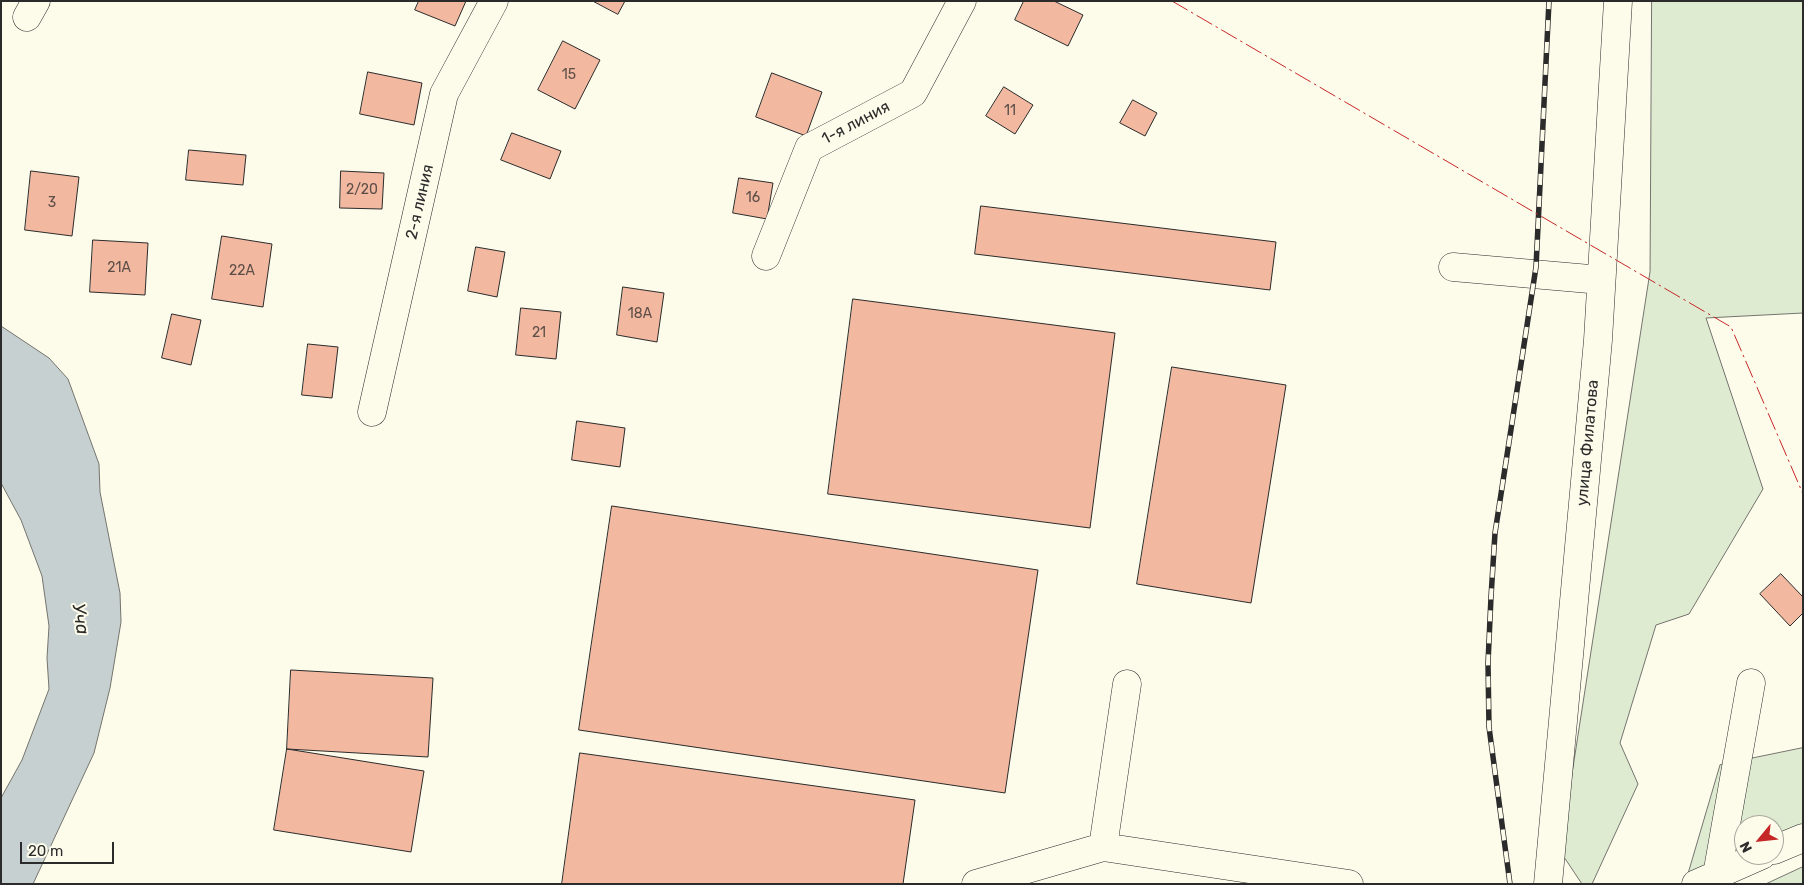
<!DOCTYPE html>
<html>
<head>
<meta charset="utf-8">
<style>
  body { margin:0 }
  #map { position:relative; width:1804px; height:885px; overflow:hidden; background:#fdfbea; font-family:Rubik,sans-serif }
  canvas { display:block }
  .frame { position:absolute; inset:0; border:2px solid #2b2b2b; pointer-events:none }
  .north { position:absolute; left:1734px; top:815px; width:50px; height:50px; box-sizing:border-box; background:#fdfbea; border:1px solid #a9a89e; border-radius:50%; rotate:242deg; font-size:14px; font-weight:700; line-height:20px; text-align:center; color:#2b2b2b }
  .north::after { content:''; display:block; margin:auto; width:18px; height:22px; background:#c62828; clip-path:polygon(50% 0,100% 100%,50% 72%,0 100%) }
  .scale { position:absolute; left:20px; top:842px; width:94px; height:22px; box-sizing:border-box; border:2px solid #2b2b2b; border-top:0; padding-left:6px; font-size:15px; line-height:18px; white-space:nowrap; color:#2b2b2b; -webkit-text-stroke:4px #fdfbea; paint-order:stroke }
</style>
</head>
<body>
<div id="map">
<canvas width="1804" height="885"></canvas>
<div class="frame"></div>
<div class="north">N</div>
<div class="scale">20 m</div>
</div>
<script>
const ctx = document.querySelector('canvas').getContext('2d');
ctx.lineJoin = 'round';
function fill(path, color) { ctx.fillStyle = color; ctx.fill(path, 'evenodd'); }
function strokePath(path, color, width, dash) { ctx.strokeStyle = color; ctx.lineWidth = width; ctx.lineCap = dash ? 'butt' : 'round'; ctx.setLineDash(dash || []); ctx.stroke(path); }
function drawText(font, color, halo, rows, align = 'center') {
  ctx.font = font + ' Rubik,sans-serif'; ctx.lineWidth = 4; ctx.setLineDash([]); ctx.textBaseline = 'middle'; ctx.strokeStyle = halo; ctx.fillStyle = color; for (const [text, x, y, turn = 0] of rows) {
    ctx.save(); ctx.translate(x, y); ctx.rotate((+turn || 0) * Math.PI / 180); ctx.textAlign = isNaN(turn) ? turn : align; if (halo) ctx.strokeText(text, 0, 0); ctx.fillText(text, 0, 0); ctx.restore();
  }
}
const green = new Path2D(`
  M1652 1H1803V313L1706 318 1763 489 1689 614 1656 625 1620 743 1638 784 1592 884H1582L1560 851 1650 272Z
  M1803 748V824L1774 838V825H1744V851L1687 877 1720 765Z
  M1803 867V884H1766Z`);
fill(green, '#deebd1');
strokePath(green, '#74746e', 1);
const water = new Path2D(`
  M1 326 49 358 68 379 99 464 100 492 120 593 121 622 110 688 94 753 33 884H1V798L22 760 49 689 47 658 49 626 42 576 21 520 1 483Z`);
fill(water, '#c7d0d0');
strokePath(water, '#74746e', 1);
const building = new Path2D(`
  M419 1H466L455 26 415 10Z
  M593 1H625L618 14Z
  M1024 1H1054L1083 15 1068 46 1015 20Z
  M563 41 600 60 575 109 538 90Z
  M368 72 422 83 414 125 360 114Z
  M772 73 822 92 806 136 756 117Z
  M1004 87 1033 105 1015 134 986 116Z
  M1133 100 1157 113 1145 136 1120 123Z
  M512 133 561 151 550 179 501 160Z
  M189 150 246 155 243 185 186 180Z
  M31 171 79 177 72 236 25 230Z
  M341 171 384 173 382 209 340 208Z
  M739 178 773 183 767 219 733 213Z
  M981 206 1276 242 1270 290 975 254Z
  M222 236 272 244 263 307 212 299Z
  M93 240 148 243 145 295 90 292Z
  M476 247 505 252 497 297 468 291Z
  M623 287 664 293 657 342 617 335Z
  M853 299 1115 333 1090 528 828 494Z
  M521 308 561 312 556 359 516 355Z
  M172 314 201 320 191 365 162 358Z
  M308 344 338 347 332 398 302 395Z
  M1172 367 1286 385 1251 603 1137 584Z
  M577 421 625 428 620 467 572 460Z
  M612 506 1038 570 1005 793 579 730Z
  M1781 574 1803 597V613L1790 626 1760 594Z
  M291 670 433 678 428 757 287 749Z
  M287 749 424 771 411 852 274 830Z
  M580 753 915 800 903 884H562Z`);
fill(building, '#f2b8a0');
strokePath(building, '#2b2b2b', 1);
const minor = new Path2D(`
  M27 17 36 1
  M766 256 809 148 913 93 962 1
  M1453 267 1601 280
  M372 412 444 94 494 1
  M1127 684 1103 847 1349 884
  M1774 850 1803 838
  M1717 875 1751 683
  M976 884 1103 847
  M1548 884 1598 340 1618 1
  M1696 884 1762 855`);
strokePath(minor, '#2b2b2b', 29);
strokePath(minor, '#fdfbea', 28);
const rail = new Path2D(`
  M1510 884 1489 727 1488 663 1491 597 1495 533 1536 267 1549 1`);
strokePath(rail, '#2b2b2b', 5.5);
strokePath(rail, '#fdfbea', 4, [11]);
strokePath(new Path2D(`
  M1172 1 1731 327 1803 494`), '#c62828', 1, [18, 4, 2.5, 4]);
drawText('14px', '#5d4e48', null, [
  ["15",569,75],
  ["11",1010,111],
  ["2/20",362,190],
  ["16",753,198],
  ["3",52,203],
  ["21А",119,268],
  ["22А",242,271],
  ["18А",640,314],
  ["21",539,333]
]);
drawText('16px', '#2b2b2b', '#fdfbea', [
  ["1-я линия",856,123,-28],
  ["2-я линия",420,202,-77],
  ["улица Филатова",1588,443,-85]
]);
drawText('italic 18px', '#2b2b2b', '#fdfbea', [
  ["Уча",80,619,81]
]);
</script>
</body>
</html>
